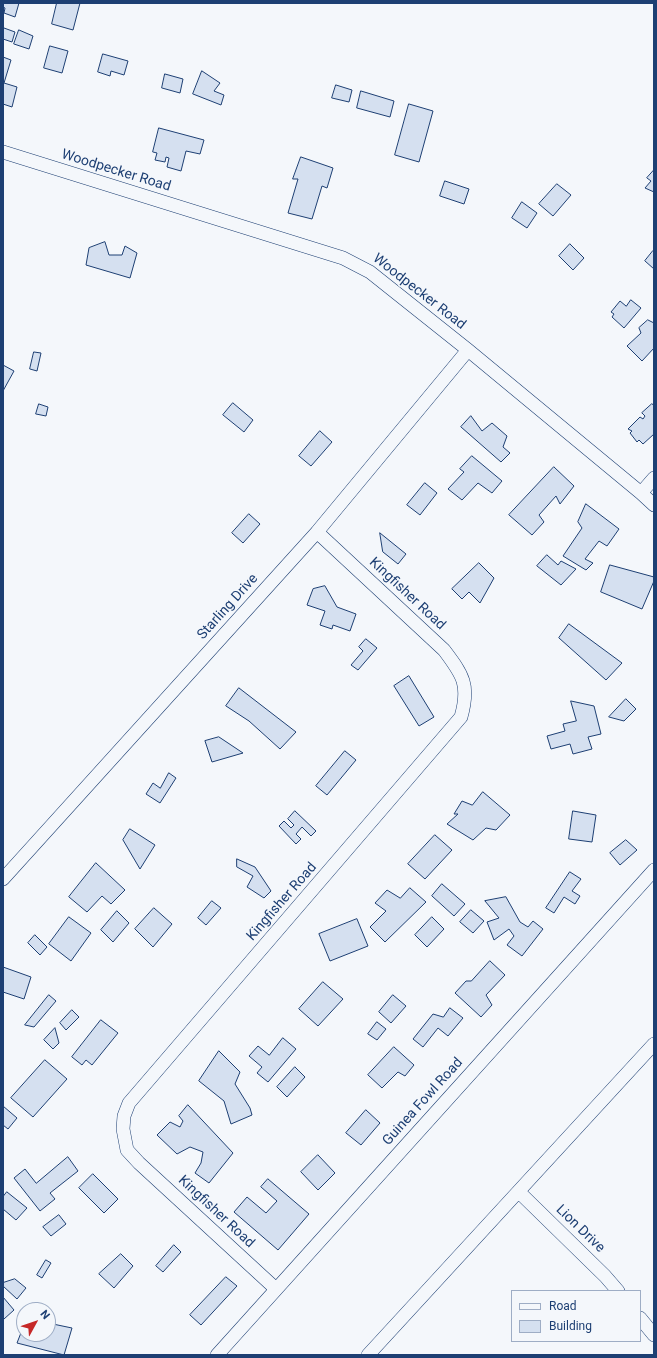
<!DOCTYPE html>
<html>
<head>
<meta charset="utf-8">
<style>
  body { margin:0 }
  #map { position:relative; width:657px; height:1358px; overflow:hidden; background:#f4f7fb; font-family:Roboto,sans-serif }
  canvas { display:block }
  .frame { position:absolute; inset:0; border:4px solid #1d3f73; pointer-events:none }
  .legend { position:absolute; left:511px; top:1290px; width:130px; height:52px; box-sizing:border-box; background:#f4f7fb; border:1px solid #9eadc5; margin:0; padding:5px 7px; list-style:none; font-size:12px; color:#1d3f73 }
  .legend li { display:flex; align-items:center; gap:8px; height:20px }
  .legend b { width:20px; border:1px solid #9eadc5 }
  .north { position:absolute; left:16px; top:1302px; width:40px; height:40px; box-sizing:border-box; background:#f4f7fb; border:1px solid #9eadc5; border-radius:50%; rotate:50deg; font-size:11px; font-weight:700; line-height:16px; text-align:center; color:#1d3f73 }
  .north::after { content:''; display:block; margin:auto; width:14px; height:18px; background:#c62828; clip-path:polygon(50% 0,100% 100%,50% 72%,0 100%) }
</style>
</head>
<body>
<div id="map">
<canvas width="657" height="1358"></canvas>
<div class="frame"></div>
<ul class="legend">
<li><b style="height:5px;background:#f4f7fb"></b>Road</li>
<li><b style="height:11px;background:#d5e0f0"></b>Building</li>
</ul>
<div class="north">N</div>
</div>
<script>
const ctx = document.querySelector('canvas').getContext('2d');
ctx.lineJoin = 'round';
function fill(path, color) { ctx.fillStyle = color; ctx.fill(path, 'evenodd'); }
function strokePath(path, color, width, dash) { ctx.strokeStyle = color; ctx.lineWidth = width; ctx.lineCap = dash ? 'butt' : 'round'; ctx.setLineDash(dash || []); ctx.stroke(path); }
function drawText(font, color, halo, rows, align = 'center') {
  ctx.font = font + ' Roboto,sans-serif'; ctx.lineWidth = 3; ctx.setLineDash([]); ctx.textBaseline = 'middle'; ctx.strokeStyle = halo; ctx.fillStyle = color; for (const [text, x, y, turn = 0] of rows) {
    ctx.save(); ctx.translate(x, y); ctx.rotate((+turn || 0) * Math.PI / 180); ctx.textAlign = isNaN(turn) ? turn : align; if (halo) ctx.strokeText(text, 0, 0); ctx.fillText(text, 0, 0); ctx.restore();
  }
}
const building = new Path2D(`
  M3 3H19L15 17 4 13 5 8 3 7Z
  M57 3H80L73 30 52 24Z
  M4 28 15 32 12 42 3 39Z
  M19 30 33 36 29 49 14 44Z
  M50 46 68 51 62 73 44 68Z
  M103 54 128 61 124 75 111 71 110 76 98 72Z
  M3 57 11 60 4 83 17 87 12 107 3 104Z
  M202 71 220 83 214 91 224 95 221 105 193 94Z
  M165 74 183 79 180 93 162 88Z
  M336 85 352 90 349 102 332 98Z
  M361 91 394 101 390 117 357 108Z
  M409 104 433 111 419 162 395 155Z
  M159 128 204 140 200 154 186 151 181 171 167 167 169 158 166 157 165 162 155 160 157 153 153 152Z
  M301 157 333 168 327 188 322 186 312 219 288 213 298 179H293Z
  M654 170V192L645 188 651 181 647 178Z
  M445 181 469 189 464 204 440 196Z
  M557 184 571 195 553 216 539 204Z
  M522 202 537 213 527 228 512 218Z
  M105 242 109 255H122L125 246 137 253 130 278 86 265 89 248Z
  M570 244 584 258 573 270 559 256Z
  M653 251 654 252V269L645 261Z
  M631 300 641 308 624 328 612 317 614 314 611 312 620 301 626 306Z
  M648 320 654 323V348L642 361 627 346 641 333 639 328Z
  M34 352 41 353 37 371 30 369Z
  M3 365 14 371 3 391Z
  M233 403 253 420 244 432 223 415Z
  M39 404 48 407 46 416 36 414Z
  M652 404 654 405V434L643 444 639 440 637 442 630 433 632 431 628 429 640 417 643 419 645 416 642 413Z
  M471 416 482 431 492 423 507 436 503 447 510 453 501 462 461 427Z
  M320 431 332 442 311 466 299 456Z
  M472 456 502 481 492 493 478 483 462 500 448 489 464 472 460 469Z
  M554 467 574 486 560 504 556 496 539 515 544 522 532 535 509 515Z
  M425 483 437 493 420 515 407 505Z
  M586 504 619 529 607 546 599 541 585 559 593 563 586 570 563 556 582 528 578 522Z
  M249 514 260 524 243 543 232 533Z
  M380 533 406 554 398 564 383 552Z
  M547 555 558 565 561 561 576 569 561 585 537 566Z
  M479 563 494 578 480 603 469 592 462 599 452 589Z
  M610 565 654 577V581L642 609 601 592Z
  M325 586 337 607 356 614 350 631 333 625 332 629 320 625 325 611 307 605 313 589Z
  M569 624 622 663 606 680 559 638Z
  M366 639 377 648 358 670 351 665 363 651 359 647Z
  M409 676 434 717 419 726 394 686Z
  M239 688 296 732 280 749 249 721 226 706Z
  M626 699 636 709 624 721 609 717Z
  M571 701 594 706 601 734 588 737 592 749 573 754 570 744 551 749 547 736 565 731 563 724 576 721Z
  M219 737 243 753 212 762 205 741Z
  M345 751 356 760 327 795 316 786Z
  M169 773 176 778 160 803 146 794 153 783 160 788Z
  M483 792 510 815 496 830 486 828 473 840 447 824 458 814H454L462 801 472 805Z
  M295 811 316 831 311 836 302 827 296 834 301 839 296 844 279 826 284 821 291 828 294 825 288 819Z
  M573 811 596 815 592 842 569 839Z
  M130 829 155 845 140 869 123 840Z
  M435 835 452 850 425 879 408 864Z
  M626 840 637 850 620 865 610 853Z
  M237 859 255 867 271 891 264 898 247 887 253 876 237 867Z
  M96 863 125 890 111 904 102 896 87 912 69 897Z
  M570 872 581 879 572 891 580 896 575 904 564 897 554 913 546 908Z
  M442 884 465 904 454 916 432 896Z
  M410 888 426 902 385 942 370 927 386 911 375 903 387 890 400 898Z
  M506 897 520 922 528 927 533 921 543 929 522 956 507 945 514 936 509 929 494 940 487 922 499 918 485 901Z
  M212 901 221 908 206 925 198 918Z
  M154 908 172 924 153 947 135 929Z
  M471 910 484 921 473 933 460 922Z
  M117 911 129 923 113 942 101 930Z
  M69 917 91 933 71 961 49 944Z
  M432 917 444 929 427 947 415 935Z
  M357 919 368 946 330 961 319 934Z
  M35 935 47 947 40 955 28 943Z
  M490 961 505 975 486 995 492 1005 481 1017 455 993 466 981H471Z
  M3 967 31 977 24 999 3 992Z
  M323 982 343 999 318 1026 299 1009Z
  M49 995 56 1001 34 1027 25 1025Z
  M393 995 406 1006 391 1023 379 1012Z
  M450 1008 463 1018 448 1036 438 1028 423 1047 413 1039 433 1014 443 1017Z
  M72 1010 79 1017 66 1030 60 1023Z
  M101 1020 118 1033 92 1065 86 1060 82 1065 72 1057Z
  M377 1022 386 1029 377 1040 368 1034Z
  M55 1028 59 1043 53 1049 44 1040Z
  M283 1038 296 1049 268 1082 257 1073 262 1067 249 1056 258 1046 269 1055Z
  M394 1047 414 1065 405 1076 398 1072 382 1088 368 1075Z
  M219 1051 240 1072 235 1084 250 1108 252 1115 231 1124 224 1101 199 1081Z
  M45 1060 67 1079 33 1117 11 1098Z
  M295 1067 305 1077 287 1097 277 1087Z
  M188 1105 233 1153 209 1183 195 1173 201 1163 203 1152 190 1147 177 1154 157 1135 170 1122 180 1127 183 1121 179 1116Z
  M3 1106 17 1118 8 1129 3 1125Z
  M366 1110 380 1123 361 1145 346 1133Z
  M318 1155 335 1173 318 1190 301 1172Z
  M68 1157 78 1171 50 1193 55 1199 40 1211 14 1178 25 1169 36 1183Z
  M93 1174 118 1199 104 1213 79 1188Z
  M268 1179 309 1214 278 1250 234 1212 247 1197 266 1213 277 1201 261 1187Z
  M7 1192 27 1208 16 1220 3 1209V1197Z
  M59 1215 66 1224 51 1236 43 1227Z
  M174 1245 181 1252 163 1272 156 1266Z
  M121 1254 133 1266 114 1288 99 1274Z
  M46 1260 51 1263 42 1278 37 1275Z
  M226 1277 237 1286 201 1325 190 1315Z
  M15 1279 26 1288 17 1299 3 1286V1283Z
  M3 1297 14 1310 4 1319 3 1318Z
  M48 1323 72 1328 64 1355 17 1343 24 1325V1334H48Z`);
fill(building, '#d5e0f0');
strokePath(building, '#1d3f73', 1);
const minor = new Path2D(`
  M3 152 343 258 370 272 468 350 641 493 654 505
  M641 493 654 478
  M3 879 317 532 468 350
  M519 1192 605 1276 618 1291
  M276 1289 139 1163 127 1150 123 1129 124 1116 129 1103 461 717C470 685 463 675 444 650L317 532
  M640 1318 654 1335
  M217 1355 654 870
  M368 1355 654 1044`);
strokePath(minor, '#1d3f73', 14);
strokePath(minor, '#f4f7fb', 13);
drawText('14px', '#1d3f73', '#f4f7fb', [
  ["Woodpecker Road",116,171,17],
  ["Woodpecker Road",419,292,38],
  ["Kingfisher Road",407,594,43],
  ["Starling Drive",228,607,-48],
  ["Kingfisher Road",282,902,-49],
  ["Guinea Fowl Road",423,1102,-48],
  ["Kingfisher Road",216,1212,43],
  ["Lion Drive",580,1229,44]
]);
</script>
</body>
</html>
